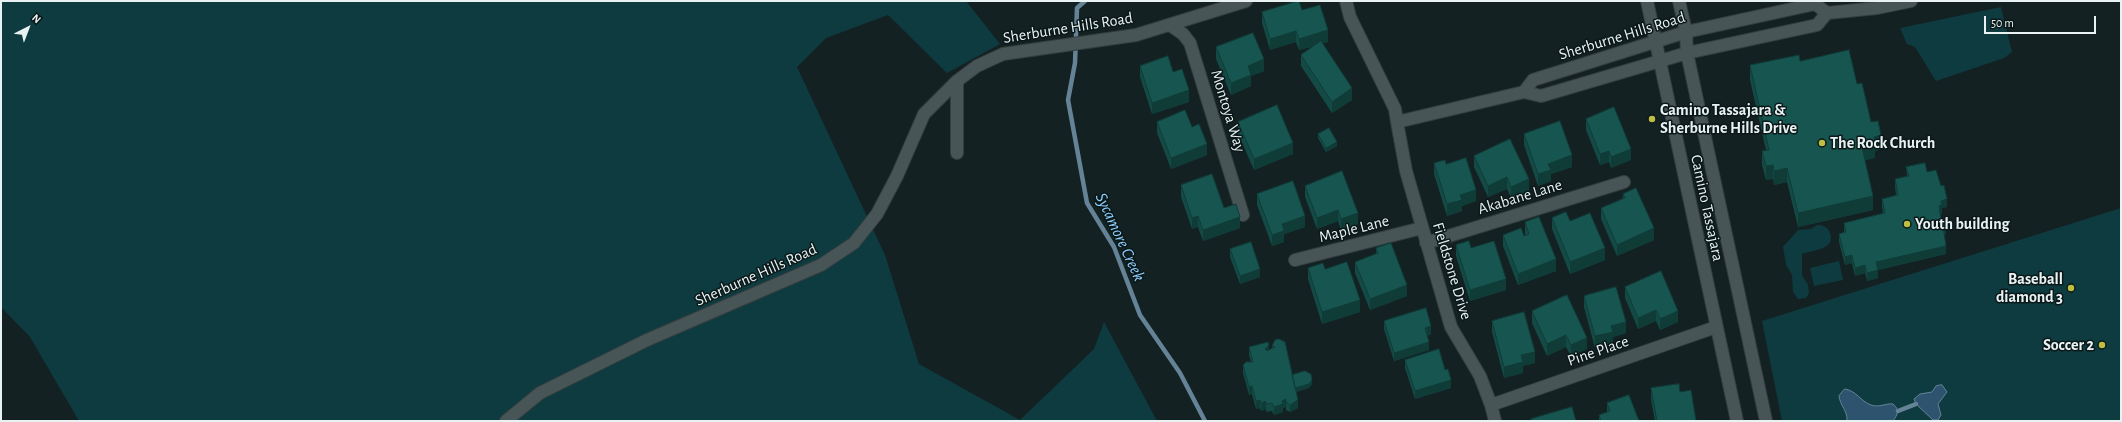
<!DOCTYPE html>
<html>
<head>
<meta charset="utf-8">
<style>
  body { margin:0 }
  #map { position:relative; width:2122px; height:422px; overflow:hidden; background:#142123; font-family:"Alegreya Sans",sans-serif }
  canvas { display:block }
  .frame { position:absolute; inset:0; border:2px solid #e9f2f3; pointer-events:none }
  .north { position:absolute; left:8px; top:8px; width:40px; height:40px; -webkit-text-stroke:3px #0b1819; paint-order:stroke; rotate:42deg; font-size:11px; font-weight:700; line-height:16px; text-align:center; color:#e9f2f3 }
  .north::after { content:''; display:block; margin:auto; width:14px; height:18px; background:#e9f2f3; clip-path:polygon(50% 0,100% 100%,50% 72%,0 100%) }
  .scale { position:absolute; left:1984px; top:16px; width:112px; height:18px; box-sizing:border-box; border:2px solid #e9f2f3; border-top:0; padding-left:5px; font-size:12px; line-height:14px; white-space:nowrap; color:#e9f2f3; -webkit-text-stroke:3px #0b1819; paint-order:stroke }
</style>
</head>
<body>
<div id="map">
<canvas width="2122" height="422"></canvas>
<div class="frame"></div>
<div class="north">N</div>
<div class="scale">50 m</div>
</div>
<script>
const ctx = document.querySelector('canvas').getContext('2d');
ctx.lineJoin = 'round';
function fill(path, color) { ctx.fillStyle = color; ctx.fill(path, 'evenodd'); }
function strokePath(path, color, width, dash) { ctx.strokeStyle = color; ctx.lineWidth = width; ctx.lineCap = dash ? 'butt' : 'round'; ctx.setLineDash(dash || []); ctx.stroke(path); }
function drawText(font, color, halo, rows, align = 'center') {
  ctx.font = font + ' "Alegreya Sans",sans-serif'; ctx.lineWidth = 3; ctx.setLineDash([]); ctx.textBaseline = 'middle'; ctx.strokeStyle = halo; ctx.fillStyle = color; for (const [text, x, y, turn = 0] of rows) {
    ctx.save(); ctx.translate(x, y); ctx.rotate((+turn || 0) * Math.PI / 180); ctx.textAlign = isNaN(turn) ? turn : align; if (halo) ctx.strokeText(text, 0, 0); ctx.fillText(text, 0, 0); ctx.restore();
  }
}
fill(new Path2D(`
  M1 1H966L1000 44 947 73 888 15 826 38 797 67 885 255 919 364 1020 420 1094 349 1104 322 1157 421H79L30 337 1 307Z
  M2001 7 2012 52 2004 58 1936 81 1915 47 1907 44 1900 28Z
  M2121 208V421H1782L1762 321Z
  M1817 225C1823 225 1828 227 1830 233 1836 250 1812 250 1802 254V275L1808 285 1809 293 1806 298 1798 299 1793 292 1792 275 1786 265 1783 247 1798 230 1811 229Z
  M1839 261 1843 280 1814 286 1810 268Z`), '#0e3b3f');
const water = new Path2D(`
  M1942 385 1947 392 1938 404 1941 415 1938 420H1933L1916 404 1914 399 1920 394 1932 392 1936 386Z
  M1845 389C1857 391 1860 401 1871 405 1879 408 1886 403 1893 404 1900 410 1898 414 1893 421H1847C1848 411 1840 406 1839 396Z`);
fill(water, '#2d536e');
strokePath(water, '#658396', 1);
strokePath(new Path2D(`
  M1085 1 1077 8 1075 63 1068 100 1087 203 1114 247 1140 315 1180 373 1205 421
  M1898 411 1916 404`), '#658396', 4.5);
const street = new Path2D(`
  M1346 1 1350 17 1395 109 1397 122 1524 92 1541 96 1687 53 1817 25 1827 13
  M1170 25 1183 34 1190 43 1243 215
  M1524 92 1533 80 1686 32 1815 4 1827 13 1877 8 1911 1
  M1397 122 1406 171 1451 327 1480 376 1491 405 1495 421
  M957 153V81
  M1426 243 1624 182
  M1295 260 1422 228
  M1491 405 1716 327
  M506 421 540 393 647 340 821 265 854 243 877 214 897 176 924 114 957 81 977 66 1003 54 1136 35 1246 1`);
const secondary = new Path2D(`
  M1647 1 1737 421
  M1679 1 1686 32 1687 53 1766 421`);
strokePath(street, '#353e3f', 14);
strokePath(secondary, '#353e3f', 14);
strokePath(street, '#475557', 12);
strokePath(secondary, '#475557', 12);
fill(new Path2D(`
  M1302 10 1328 42 1322 43 1352 100 1332 113 1301 66V55L1315 46 1299 50 1296 42 1270 50 1262 23V12Z
  M1216 47 1264 71 1251 76V86L1231 95 1216 59Z
  M1800 61 1857 84 1881 149 1875 151V158L1865 160 1873 210 1798 227 1787 182 1774 185 1773 179 1766 180 1762 165V151L1766 150 1750 80V65Z
  M1140 66 1173 72 1189 102 1152 114 1140 77Z
  M1586 119 1631 160 1611 168 1609 162 1600 165 1586 130Z
  M1157 122 1192 127 1207 155 1171 169 1157 133Z
  M1238 122 1293 154 1254 170 1238 133Z
  M1318 134 1337 146 1326 152 1318 138Z
  M1524 134 1572 167 1551 174V181L1538 186 1524 145Z
  M1474 156 1529 191 1511 198 1507 189 1488 197 1474 167Z
  M1434 163 1446 164 1476 201 1462 206V211L1447 216 1434 174Z
  M1906 167 1927 172 1947 207 1942 208V213L1940 214 1946 234H1944L1946 254 1878 270V278L1867 281 1865 273 1855 276 1852 263 1845 265 1839 242V234L1844 232V223L1883 213 1882 207V199L1896 195 1895 187V179L1907 176Z
  M1181 185 1224 208 1240 228 1203 241 1198 227 1192 229 1181 197Z
  M1305 186 1358 224 1341 230 1338 221 1317 229 1305 197Z
  M1257 194 1305 227 1284 234V242L1272 246 1257 205Z
  M1623 194 1654 240 1617 256 1601 219V208L1623 198Z
  M1552 218 1570 221 1605 260 1570 274 1552 229Z
  M1525 222 1556 271 1518 285 1503 246V235L1524 236 1525 235Z
  M1456 245 1471 248 1506 290 1470 301 1456 256Z
  M1376 248 1407 296 1370 310 1355 273V262L1376 254Z
  M1230 249 1260 277 1240 284 1230 257Z
  M1308 268 1360 312 1322 324 1308 279Z
  M1625 287 1678 322 1660 330 1656 321 1638 329 1625 298Z
  M1584 296 1626 333 1613 337V343L1595 348 1584 307Z
  M1532 311 1587 349 1571 356 1566 347 1547 356 1532 323Z
  M1384 321 1431 334 1427 336 1429 350 1394 361 1384 329Z
  M1492 321 1535 363 1523 366V373L1504 378 1492 332Z
  M1275 340 1292 375 1312 384 1309 388 1296 392 1298 408 1290 412 1286 410V407L1283 408V412L1274 415 1272 411 1266 412V409L1261 411 1260 408 1256 409 1252 394 1249 395 1243 373V365L1251 362 1249 355V347L1269 350 1272 348V346Z
  M1405 360 1445 370 1451 388 1415 399 1405 368Z
  M1651 388 1680 392 1696 421H1655L1651 400Z
  M1607 403 1639 421H1599V415L1607 412Z`), '#144a45');
fill(new Path2D(`
  M1328 30V42L1299 50V39Z
  M1296 31V42L1270 50V39Z
  M1264 59V71L1251 76V86L1231 95V83L1248 66Z
  M1352 88V100L1332 113V102Z
  M1189 90V102L1152 114V103Z
  M1881 135V149L1875 151V158L1862 161V147L1874 137Z
  M1337 142V146L1326 152V148Z
  M1293 143V154L1254 170V159Z
  M1207 144V155L1171 169V158Z
  M1631 149V160L1611 168V157Z
  M1609 151V162L1600 165V154Z
  M1572 155V167L1551 174V181L1538 186V174L1548 164Z
  M1773 165V179L1766 180V166Z
  M1787 168V182L1774 185V171Z
  M1507 177V189L1488 197V186Z
  M1529 179V191L1511 198V187Z
  M1476 190V201L1462 206V211L1447 216V204L1460 195Z
  M1873 196V210L1798 227V213Z
  M1947 199V207L1942 208V213L1939 214V206L1941 201Z
  M1338 210V221L1317 229V218Z
  M1358 213V224L1341 230V219Z
  M1198 216V227L1192 229V218Z
  M1305 216V227L1284 234V242L1272 246V235L1282 224Z
  M1240 217V228L1203 241V230Z
  M1946 226V234H1943V227Z
  M1654 228V240L1617 256V245Z
  M1946 246V254L1876 270V262Z
  M1605 248V260L1570 274V262Z
  M1852 255V263L1845 265V257Z
  M1556 259V271L1518 285V274Z
  M1865 265V273L1855 276V268Z
  M1260 269V277L1240 284V276Z
  M1878 270V278L1867 281V273Z
  M1506 279V290L1470 301V290Z
  M1407 285V296L1370 310V299Z
  M1360 300V312L1322 324V312Z
  M1656 310V321L1638 329V318Z
  M1678 311V322L1660 330V319Z
  M1626 322V333L1613 337V343L1595 348V336L1611 326Z
  M1431 326V334L1425 336V328Z
  M1566 335V347L1547 356V344Z
  M1587 338V349L1571 356V345Z
  M1429 342V350L1394 361V353Z
  M1269 345V353L1265 349Z
  M1535 352V363L1523 366V373L1504 378V367L1521 355Z
  M1312 380V384L1309 388 1294 392V388Z
  M1451 380V388L1415 399V391Z
  M1252 386V394L1249 395V387Z
  M1286 399V407L1283 408V412L1274 415V407L1282 401Z
  M1260 400V408L1256 409V401Z
  M1298 400V408L1290 412V405Z
  M1266 401V409L1261 411V403Z`), '#103c38');
const building = new Path2D(`
  M1298 1H1299L1302 10 1320 5 1328 30 1299 39 1296 31 1270 39 1262 12Z
  M1253 33 1264 59 1248 66 1251 75 1231 83 1216 47Z
  M1321 41 1352 88 1332 102 1301 55Z
  M1849 50 1857 84 1862 83 1871 122 1878 121 1881 135 1874 137 1875 144 1862 147 1873 196 1798 213 1787 168 1774 171 1773 165 1766 166 1762 151 1769 150 1750 65 1799 55 1800 61Z
  M1168 56 1173 72 1182 69 1189 90 1152 103 1140 66Z
  M1277 105 1293 143 1254 159 1238 122Z
  M1614 107 1631 149 1611 157 1609 151 1600 154 1586 119Z
  M1185 110 1192 127 1199 124 1207 144 1171 158 1157 122Z
  M1560 121 1572 155 1548 164 1551 170 1538 174 1524 134Z
  M1329 128 1337 142 1326 148 1318 134Z
  M1510 139 1529 179 1511 187 1507 177 1488 186 1474 156Z
  M1466 158 1476 190 1460 195 1462 200 1447 204 1434 163 1445 160 1446 164Z
  M1925 163 1927 172 1936 170 1941 186 1944 185 1947 199 1941 201 1942 205 1939 206 1941 219 1944 218 1946 226 1943 227 1946 246 1876 262 1878 270 1867 273 1865 265 1855 268 1852 255 1845 257 1839 234 1846 232 1844 223 1885 213 1882 199 1898 195 1895 179 1909 176 1906 167Z
  M1342 171 1358 213 1341 219 1338 210 1317 218 1305 186Z
  M1212 174 1224 208 1236 204 1240 217 1203 230 1198 216 1192 218 1181 185Z
  M1293 181 1305 216 1282 224 1284 231 1272 235 1257 194Z
  M1636 188 1654 228 1617 245 1601 208 1625 198 1623 194Z
  M1566 212 1570 221 1590 213 1605 248 1570 262 1552 218Z
  M1539 217 1556 259 1518 274 1503 235 1521 228 1524 236 1529 234 1525 222Z
  M1469 241 1471 248 1494 241 1506 279 1470 290 1456 245Z
  M1251 242 1260 269 1240 276 1230 249Z
  M1391 243 1407 285 1370 299 1355 262 1378 253 1376 248Z
  M1347 262 1360 300 1322 312 1308 268 1323 263 1325 269Z
  M1661 271 1678 311 1660 319 1656 310 1638 318 1625 287Z
  M1616 287 1626 322 1611 326 1613 332 1595 336 1584 296Z
  M1567 295 1587 338 1571 345 1566 335 1547 344 1532 311Z
  M1426 308 1431 326 1425 328 1429 342 1394 353 1384 321Z
  M1524 312 1535 352 1521 355 1523 362 1504 367 1492 321Z
  M1279 339 1285 342 1298 400 1290 405 1286 402V399L1282 401 1283 404 1274 407 1272 403 1266 404V401L1261 403 1260 400 1256 401 1252 386 1249 387 1243 365 1246 362H1253L1249 347 1268 342 1269 345 1265 349 1267 351 1275 347 1272 346 1275 340Z
  M1439 349 1445 370 1448 369 1451 380 1415 391 1405 360Z
  M1305 371 1311 374 1312 380 1309 384 1295 388 1292 375Z
  M1679 384 1680 392 1691 390 1696 421H1657L1651 388Z
  M1629 395 1639 421H1601L1599 415 1610 411 1607 403Z
  M1572 407 1576 421H1532L1531 419Z`);
fill(building, '#175650');
strokePath(building, '#103c38', 1);
for (const [x, y, r, color] of [
  [1652,119,4,"#bebf42"],
  [1822,143,4,"#bebf42"],
  [1907,224,4,"#bebf42"],
  [2071,288,4,"#bebf42"],
  [2102,345,4,"#bebf42"]
]) { const dot = new Path2D(); dot.arc(x, y, r, 0, 2 * Math.PI); ctx.fillStyle = color; ctx.fill(dot); strokePath(dot, '#0b1819', 1.5); }
drawText('16px', '#e9f2f3', '#0b1819', [
  ["Sherburne Hills Road",1068,28,-9],
  ["Sherburne Hills Road",1622,36,-17],
  ["Montoya Way",1228,111,73],
  ["Akabane Lane",1520,197,-17],
  ["Camino Tassajara",1707,208,78],
  ["Maple Lane",1354,229,-14],
  ["Fieldstone Drive",1452,271,73],
  ["Sherburne Hills Road",756,275,-24],
  ["Pine Place",1598,351,-19]
]);
drawText('bold 16px', '#e9f2f3', '#0b1819', [
  ["Camino Tassajara &",1660,110],
  ["Sherburne Hills Drive",1660,128],
  ["The Rock Church",1830,143],
  ["Youth building",1915,224],
  ["Baseball",2063,279,"right"],
  ["diamond 3",2063,297,"right"],
  ["Soccer 2",2094,345,"right"]
], 'left');
drawText('italic 17px', '#8fcefd', '#0b1819', [
  ["Sycamore Creek",1120,237,65]
]);
</script>
</body>
</html>
